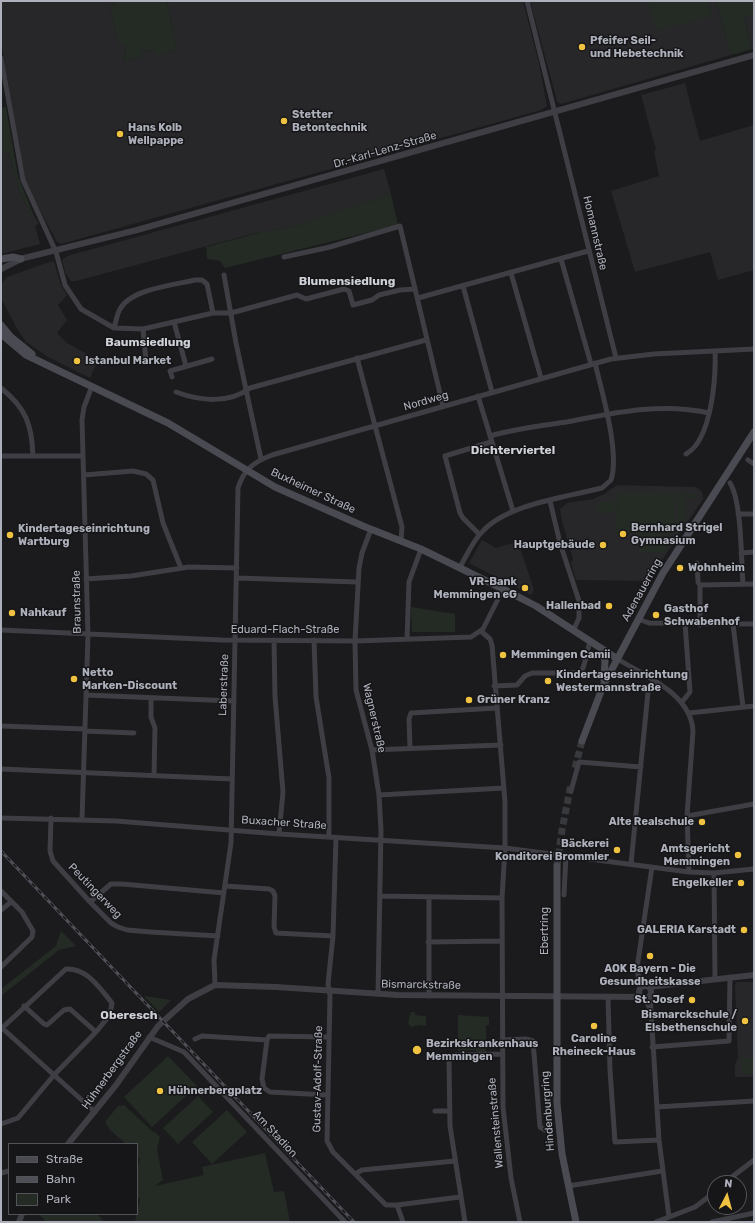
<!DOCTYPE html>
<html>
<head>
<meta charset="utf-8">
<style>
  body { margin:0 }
  #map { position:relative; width:755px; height:1223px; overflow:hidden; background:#1b1b1d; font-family:Rubik,sans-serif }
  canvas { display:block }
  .frame { position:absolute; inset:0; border:2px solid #aeb1bc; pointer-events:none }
  .legend { position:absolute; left:8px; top:1143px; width:130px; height:72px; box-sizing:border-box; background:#161618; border:1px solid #53545a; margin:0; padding:5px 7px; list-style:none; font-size:12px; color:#aeb1bc }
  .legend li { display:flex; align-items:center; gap:8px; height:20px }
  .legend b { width:20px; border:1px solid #53545a }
  .north { position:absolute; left:707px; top:1175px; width:40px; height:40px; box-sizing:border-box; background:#161618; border:1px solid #53545a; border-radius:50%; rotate:6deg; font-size:11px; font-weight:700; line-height:16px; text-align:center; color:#aeb1bc }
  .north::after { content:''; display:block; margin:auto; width:14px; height:18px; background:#efc241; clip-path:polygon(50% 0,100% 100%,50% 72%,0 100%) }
</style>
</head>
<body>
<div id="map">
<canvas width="755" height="1223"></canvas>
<div class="frame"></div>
<ul class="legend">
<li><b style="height:5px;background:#4a4b52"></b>Straße</li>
<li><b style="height:5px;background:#4f5057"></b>Bahn</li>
<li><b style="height:11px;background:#232b24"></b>Park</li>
</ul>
<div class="north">N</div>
</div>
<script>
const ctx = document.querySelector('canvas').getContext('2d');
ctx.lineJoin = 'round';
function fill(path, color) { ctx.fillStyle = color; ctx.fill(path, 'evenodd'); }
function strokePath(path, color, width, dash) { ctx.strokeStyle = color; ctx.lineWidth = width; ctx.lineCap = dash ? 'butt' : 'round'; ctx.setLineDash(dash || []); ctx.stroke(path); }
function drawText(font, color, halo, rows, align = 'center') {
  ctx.font = font + ' Rubik,sans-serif'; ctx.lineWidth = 3; ctx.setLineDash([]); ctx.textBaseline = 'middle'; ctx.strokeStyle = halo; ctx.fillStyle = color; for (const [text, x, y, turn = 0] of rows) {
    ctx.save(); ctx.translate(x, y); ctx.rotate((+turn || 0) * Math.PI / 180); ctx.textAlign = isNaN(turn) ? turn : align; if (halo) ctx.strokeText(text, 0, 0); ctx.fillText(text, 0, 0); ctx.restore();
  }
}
fill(new Path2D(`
  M3 1H115V4L110 5 118 44 124 43 126 57 122 58 124 61 141 57V52L154 50 155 54 177 50 167 1H523L539 63 547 106 541 110 370 158 61 244 57 242 31 194 25 180 1 42V5Z
  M530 1H716L731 55 561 104 557 102 556 97Z
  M754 15V49H752L744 18Z
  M685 83 700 141 754 125V270L718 280 710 252 635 272 611 191 659 176 654 151 656 150 641 95Z
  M8 151 20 192 32 216H34L39 224 35 226 40 244 1 254V153Z
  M384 169 391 194 330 215 296 226 252 234 76 281H71L65 272 62 260 67 256Z
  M52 261 54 262 61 285 67 295 58 305 67 320 57 333 67 343 98 360 90 378 48 357 26 342 16 327 1 298V284L7 277Z
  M617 485 696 487 702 492 703 499 648 581 576 580 571 563 573 559 562 521 560 509 567 503 593 499 604 494Z
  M482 540 496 548 516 542 520 548 534 590 531 595 469 563Z
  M737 982H754V1077H735V1066L738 1057 735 985Z`), '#27272a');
fill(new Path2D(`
  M115 1H167L177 50 155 55 154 50 141 52 142 57 124 61 122 58 126 57 124 44H118L110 5 115 4Z
  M647 1H708L712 16 657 30 655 28Z
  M716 1H754V15L744 18 752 49 731 55Z
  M6 107 18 176 34 216 32 217 20 192 9 154 8 152 1 153V108Z
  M391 194 398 225 225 268 220 261 207 259 206 247 262 232 296 226Z
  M617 492 696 494V498L676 497V534H616Z
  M678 498H684V525H678Z
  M597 502H615V513H597Z
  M639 535H666V552H639Z
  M411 607 455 614V632H412Z
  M61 931 76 946 59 950 1 996V989L56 946Z
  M144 996 171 1000 159 1012Z
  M411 1012H415V1015L426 1016V1026L419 1025 411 1027 408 1023Z
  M458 1015 489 1017V1025H486V1054H476V1050L458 1051Z
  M168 1056 197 1086 152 1127 124 1097Z
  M742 1058H754L753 1074H742Z
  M198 1096 213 1112 178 1144 163 1128Z
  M124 1105 153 1132 154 1131 160 1137 157 1149 163 1180 155 1186 204 1175 202 1167 265 1153 274 1192 284 1191 290 1222H135L140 1199 137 1197V1168L140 1160 137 1156V1144H126L110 1130 105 1122 118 1106Z
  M227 1110 247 1132 212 1164 192 1142Z
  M39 1214H97L104 1222H46Z`), '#232b24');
strokePath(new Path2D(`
  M575 768 582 741
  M557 866 562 830 571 784`), '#38393d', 7, [7, 3.5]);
strokePath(new Path2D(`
  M527 1 616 358
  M1 58 23 180 56 252 65 285 81 309 114 328 143 329 213 313H231L297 295 306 299 344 289 349 291 353 305 372 300 379 295 400 290 415 289
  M284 257 330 247 400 226 443 406
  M561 259 591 364
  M511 273 541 378
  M224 275 236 343 261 459
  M463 286 492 392
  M418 298 588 251
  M174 322 186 366
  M114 328C116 322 117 314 120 309 131 289 174 285 195 280H202L207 284 213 313
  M143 329 146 361
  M357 358 402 527 401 541
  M172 377 170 371 212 359
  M1 388C26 408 32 425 33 456
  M176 392C200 401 229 404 250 388L426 340
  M478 396 513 511
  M490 436C515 429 540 426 566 422 613 413 661 402 709 413
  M686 454C712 440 716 376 715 351
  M1 456H83
  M748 460 754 464
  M84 475 133 471 146 474 153 480 163 523 181 568
  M730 483C742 502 741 560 743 584
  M550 501 560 543 579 601V618L574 629
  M738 514H754
  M371 529 362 553 359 568 355 641 356 690 372 750 379 795 381 830 378 994
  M479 534 463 518 460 513 445 456 491 442
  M741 553 754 552
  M697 563 698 582 700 585V625
  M460 567C467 555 473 540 483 531 508 504 567 497 602 488L611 480C620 453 602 392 595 363
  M237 578 357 582
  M86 579 131 576 189 567 237 568
  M700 585 754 584
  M638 619 649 623 754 624
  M733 624 743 707
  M1 630 222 640 355 641 471 637 483 629 503 589
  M482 632 490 639 492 645 505 802V848L502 898 503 1107 511 1178 520 1222
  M407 639 409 582 421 549
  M274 640 275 697 283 792 279 834
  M314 640 316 697 329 778V837
  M616 658C644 676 691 693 693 731L687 816 689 872
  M494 686 517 685 525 676 532 673H580C587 665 585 651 591 641
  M86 695 233 701
  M151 698V717L155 728 154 775
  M682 702 690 692 685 623
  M689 713 754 706
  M1 726 85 729
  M85 731 134 733
  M410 748 409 719 411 713 497 708
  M372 750 501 745
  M1 769 232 779
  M571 791 579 762 641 767
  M379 795 504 788
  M687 816 754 804
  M1 818 116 821 279 834 505 848 689 872 714 873 754 869
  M51 818 50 851 53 861 90 902 111 923 118 927 127 930 151 932 218 936
  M82 819 88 635 82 420 84 407 92 386
  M336 837 333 936 328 984 330 995 327 1141 333 1152 386 1205H397L460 1197
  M631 864 648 692 653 681
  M714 873 715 979
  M226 886 269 889 273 891 275 896 274 927 276 933 333 936
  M1 891 22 912 33 931 32 937 1 967
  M564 895 566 855
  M380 896 502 898
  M429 897V996
  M90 902 111 884H122L224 893
  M1 910 11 902
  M428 942 502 941
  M638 975 646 986
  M215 985 214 960 231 843 238 488C244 469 254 462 272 455L611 359 654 354 754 349
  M640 988 637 968 652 867
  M650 995 659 1140 669 1217
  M608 997 610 1070 615 1142 659 1140
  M644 997 650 1009
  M24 1006 44 1024 47 1025 64 1010 70 1009 96 1032
  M1 1027 95 1112
  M1 1029 66 969C87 968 99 987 112 1003L110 1015 96 1032 54 1075 18 1118 1 1124
  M149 1037 184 1052 345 1222
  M195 1039 202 1036 267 1040
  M502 1040 526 1039 533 1041 540 1127 545 1130
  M652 1047 729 1041 730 977
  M327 1095 270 1092 264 1088 262 1079 267 1040 269 1036 328 1037
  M657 1107 754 1101
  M435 1111H449
  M1 1173 9 1171
  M355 1174 362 1170 455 1161
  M724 1183 754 1160
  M568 1186 662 1171
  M397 1205 403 1222
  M465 1222 450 1126 449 1061 455 1055 501 1054
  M656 1222 695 1207 715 1192
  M712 1222 754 1213`), '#3e3e44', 5);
strokePath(new Path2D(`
  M16 260 137 230 754 55
  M1 269 21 259
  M639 992a6 6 0 1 1 12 0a6 6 0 1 1-12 0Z
  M648 987 754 975
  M68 1144 116 1085 158 1026 188 999 215 985 276 987 398 995 642 997
  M19 1222 22 1214`), '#3e3e44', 6);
strokePath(new Path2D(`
  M1 259 13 257 21 259
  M1 325 11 337 32 354
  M1 334 26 355 168 423 275 487 363 526 421 549 503 589 536 606 616 658
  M601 648 605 661 604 680
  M582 741 603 686 663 573 754 432
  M557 866V1103L562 1154 576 1222`), '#4a4b52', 7);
const rail = new Path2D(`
  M1 851 354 1222`);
strokePath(rail, '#4f5057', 3);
strokePath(rail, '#161618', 1.5, [4.5]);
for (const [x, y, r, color] of [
  [582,47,4,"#efc241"],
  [284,121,4,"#efc241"],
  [120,134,4,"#efc241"],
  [77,361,4,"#efc241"],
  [623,534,4,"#efc241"],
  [10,535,4,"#efc241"],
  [603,545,4,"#efc241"],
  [680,568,4,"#efc241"],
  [525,588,4,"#efc241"],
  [609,606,4,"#efc241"],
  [12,613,4,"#efc241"],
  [656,615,4,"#efc241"],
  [503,655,4,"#efc241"],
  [74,679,4,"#efc241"],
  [548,681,4,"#efc241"],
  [469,700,4,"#efc241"],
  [702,822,4,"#efc241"],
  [617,850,4,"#efc241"],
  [738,855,4,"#efc241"],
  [741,883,4,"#efc241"],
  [744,930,4,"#efc241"],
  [650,956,4,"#efc241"],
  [692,1000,4,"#efc241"],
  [745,1021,4,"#efc241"],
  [594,1026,4,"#efc241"],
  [417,1050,5,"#efc241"],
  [160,1091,4,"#efc241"]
]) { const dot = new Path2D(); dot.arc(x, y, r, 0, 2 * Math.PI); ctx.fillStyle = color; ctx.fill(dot); strokePath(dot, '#161618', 1.5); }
drawText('bold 11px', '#aeb1bc', '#161618', [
  ["Pfeifer Seil-",590,41],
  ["und Hebetechnik",590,54],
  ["Stetter",292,115],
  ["Betontechnik",292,128],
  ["Hans Kolb",128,128],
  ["Wellpappe",128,141],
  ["Istanbul Market",85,361],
  ["Bernhard Strigel",631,528],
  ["Gymnasium",631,541],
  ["Kindertageseinrichtung",18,529],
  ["Wartburg",18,542],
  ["Hauptgebäude",595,545,"right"],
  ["Wohnheim",688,568],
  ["VR-Bank",517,582,"right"],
  ["Memmingen eG",517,595,"right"],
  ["Hallenbad",601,606,"right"],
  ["Gasthof",664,609],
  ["Schwabenhof",664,622],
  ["Nahkauf",20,613],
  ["Memmingen Camii",511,655],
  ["Netto",82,673],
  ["Marken-Discount",82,686],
  ["Kindertageseinrichtung",556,675],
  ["Westermannstraße",556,688],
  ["Grüner Kranz",477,700],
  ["Alte Realschule",694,822,"right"],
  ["Bäckerei",609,844,"right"],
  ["Konditorei Brommler",609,857,"right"],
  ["Amtsgericht",730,849,"right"],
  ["Memmingen",730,862,"right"],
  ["Engelkeller",733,883,"right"],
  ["GALERIA Karstadt",736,930,"right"],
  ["AOK Bayern - Die",650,969,"center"],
  ["Gesundheitskasse",650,982,"center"],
  ["St. Josef",684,1000,"right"],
  ["Bismarckschule /",737,1015,"right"],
  ["Elsbethenschule",737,1028,"right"],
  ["Caroline",594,1039,"center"],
  ["Rheineck-Haus",594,1052,"center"],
  ["Bezirkskrankenhaus",426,1044],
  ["Memmingen",426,1057],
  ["Hühnerbergplatz",168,1091]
], 'left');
drawText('11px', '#aeb1bc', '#161618', [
  ["Dr.-Karl-Lenz-Straße",385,150,-16],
  ["Homannstraße",595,233,77],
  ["Nordweg",426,401,-16],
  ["Buxheimer Straße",313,491,25],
  ["Adenauerring",642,590,-61],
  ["Braunstraße",77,602,-91],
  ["Eduard-Flach-Straße",285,630],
  ["Laberstraße",224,685,-88],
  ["Wagnerstraße",374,718,77],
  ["Buxacher Straße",284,823,4],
  ["Peutingerweg",95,891,46],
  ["Ebertring",545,931,-90],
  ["Bismarckstraße",421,985,1],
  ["Hühnerbergstraße",112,1070,-54],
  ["Gustav-Adolf-Straße",318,1079,-89],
  ["Hindenburgring",548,1111,-94],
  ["Wallensteinstraße",496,1123,-95],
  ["Am Stadion",275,1134,47]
]);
drawText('bold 12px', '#cfd1d8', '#161618', [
  ["Blumensiedlung",347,282],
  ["Baumsiedlung",148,343],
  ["Dichterviertel",513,451],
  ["Oberesch",129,1016]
]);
</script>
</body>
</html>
